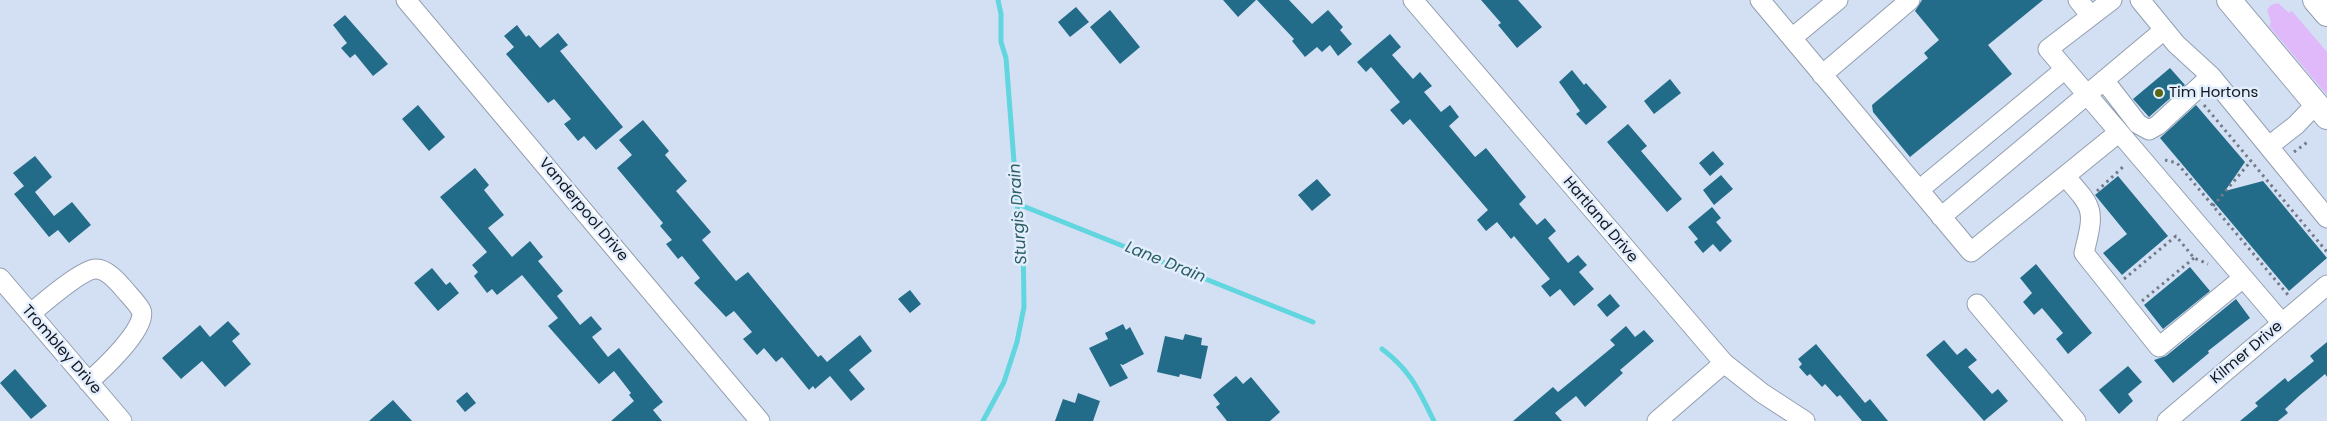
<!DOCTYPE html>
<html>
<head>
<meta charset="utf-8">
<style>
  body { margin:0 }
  canvas { display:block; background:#d3e0f3 }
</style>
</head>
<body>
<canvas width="2327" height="421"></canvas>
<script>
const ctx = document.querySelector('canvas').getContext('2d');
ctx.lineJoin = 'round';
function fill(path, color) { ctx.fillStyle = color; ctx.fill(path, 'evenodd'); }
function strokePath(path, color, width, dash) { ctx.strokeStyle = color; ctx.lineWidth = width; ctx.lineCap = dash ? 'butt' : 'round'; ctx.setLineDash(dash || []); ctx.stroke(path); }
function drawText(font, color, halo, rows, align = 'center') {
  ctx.font = font + ' Poppins,sans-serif'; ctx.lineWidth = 5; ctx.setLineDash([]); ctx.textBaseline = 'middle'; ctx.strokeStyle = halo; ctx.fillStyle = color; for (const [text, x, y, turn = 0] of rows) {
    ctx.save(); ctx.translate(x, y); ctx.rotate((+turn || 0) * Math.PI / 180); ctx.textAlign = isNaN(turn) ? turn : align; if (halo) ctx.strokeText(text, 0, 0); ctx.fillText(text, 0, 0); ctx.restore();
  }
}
fill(new Path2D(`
  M2278 3 2289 13 2292 11 2327 52V95L2269 26 2271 22 2267 10 2271 5Z`), '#e0b9fa');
strokePath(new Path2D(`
  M1018 204 1313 322
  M1382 349C1411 371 1418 389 1434 421
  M983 421 1004 382 1017 342 1024 307 1023 235 1018 214 1006 58 1001 42V14L998 0`), '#62d6df', 5);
fill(new Path2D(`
  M1223 0H1256L1238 17Z
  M1257 0H1289L1312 24 1328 10 1343 27 1340 30 1352 44 1338 56 1330 45 1322 52 1317 47 1305 57 1292 41 1294 39Z
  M1481 0H1518L1542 27 1517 48 1498 25 1501 23Z
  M1922 0H2043L1988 45 2012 74 1910 157 1873 112 1872 105 1928 58 1924 53 1939 40 1915 11Z
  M1076 7 1089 22 1070 37 1058 22Z
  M1110 10 1140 47 1120 64 1090 27Z
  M345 15 388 64 373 76 355 54 350 58 341 48 347 43 333 25Z
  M517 25 526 37 529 35 540 48 558 33 568 45 560 51 623 127 596 150 584 136 578 141 564 124 571 119 554 99 548 103 506 54 514 47 504 36Z
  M1390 34 1401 47 1392 55 1413 79 1420 72 1432 86 1424 92 1441 112 1450 105 1459 117 1449 126 1475 157 1486 148 1526 197 1519 204 1537 225 1545 218 1556 231 1548 238 1568 263 1578 255 1587 265 1579 272 1594 289 1574 306 1560 289 1550 297 1541 286 1550 279 1514 236 1511 239 1497 222 1486 231 1477 220 1488 210 1410 119 1403 125 1390 110 1400 102 1371 67 1366 72 1357 62Z
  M2170 68 2185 85 2149 117 2133 99Z
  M1572 70 1584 85 1586 83 1607 107 1586 125 1576 114 1580 111 1559 82Z
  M1670 79 1681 93 1654 114 1644 101Z
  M418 105 445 137 429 151 402 119Z
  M2196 105 2245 162 2225 191 2263 181 2327 258 2289 291 2160 138Z
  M643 120 669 151 665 155 687 181 676 191 711 232 702 240 736 281 748 272 818 357 821 355 827 362 860 335 872 351 849 370 865 389 851 401 830 376 815 389 813 386 809 390 782 357 776 362 764 348 757 355 743 339 752 332 734 311 726 317 694 283 700 278 682 256 678 259 666 244 672 240 660 226 663 223 617 168 632 155 619 140Z
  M1628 124 1647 146 1641 151 1682 199 1667 212 1607 142Z
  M1713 151 1724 164 1710 176 1699 163Z
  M35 156 52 177 35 192 54 216 72 202 91 225 69 243 58 230 49 237 14 194 24 186 13 173Z
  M475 168 489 185 484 190 504 215 488 228 512 257 530 241 543 257 538 261 563 291 557 296 580 325 591 316 602 329 592 337 608 357 619 348 663 402 653 410 662 421H611L634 401 629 395 631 393 614 371 599 384 548 326 558 318 522 275 497 295 492 289 487 293 474 276 478 272 472 265 487 252 440 197Z
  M1721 175 1733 189 1714 205 1703 190Z
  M2118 176 2168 236 2122 275 2103 253 2127 234 2095 195Z
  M1317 179 1331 195 1312 211 1298 195Z
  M1712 207 1721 218 1716 222 1732 241 1720 252 1713 244 1703 253 1694 242 1698 239 1688 227Z
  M2036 264 2092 333 2068 354 2056 339 2063 333 2042 308 2034 315 2023 302 2032 293 2020 278Z
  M2190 267 2210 291 2163 329 2144 305Z
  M432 268 446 285 450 282 459 293 438 311 414 283Z
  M910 290 921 304 910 313 898 299Z
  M1610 294 1620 306 1607 317 1597 305Z
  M2236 299 2250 318 2208 351 2209 353 2173 383 2154 360 2166 356Z
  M228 321 240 334 232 341 251 364 225 387 202 361 181 379 162 358 200 325 210 337Z
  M1123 324 1126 330 1130 327 1144 354 1123 365 1120 364 1128 378 1110 387 1089 348 1108 339 1105 333Z
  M1626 326 1635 337 1644 330 1654 341 1620 370 1623 373 1585 407 1576 396 1555 413 1562 421H1513L1553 387 1558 392 1580 374 1615 345 1610 340Z
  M1185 334 1202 338 1201 345 1208 346 1201 379 1180 374 1179 377 1157 372 1165 336 1183 340Z
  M1944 340 1957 355 1966 348 1977 360 1968 367 1992 394 1998 389 2008 401 1984 421 1926 355Z
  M2327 342V377L2325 374 2299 396 2285 409 2288 413 2278 421H2240L2258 406 2255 403 2285 378 2288 382 2314 361 2310 356Z
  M1816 344 1865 403 1870 399 1888 421H1862L1840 395 1837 397 1825 384 1822 387 1810 374 1807 376 1799 367 1802 364 1798 359Z
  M2128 366 2142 382 2128 394 2133 401 2119 414 2099 390Z
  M15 369 47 406 31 419 0 383Z
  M1236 376 1243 384 1251 377 1280 412 1270 421H1227L1216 407 1220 404 1213 395Z
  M467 392 476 403 465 412 456 401Z
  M1078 393 1100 401 1093 421H1055L1063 399 1075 403Z
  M393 400 412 421H369Z`), '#236c89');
const minor = new Path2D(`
  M406 0 760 421
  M1413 0 1724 363 1762 393 1805 421
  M1760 0 1971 252 2065 176C2094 209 2095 209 2084 253L2159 347 2243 278
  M2078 0 2091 16
  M2112 0 2048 49 2282 323
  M2140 0 2176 44 2211 76 2327 218
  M1792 38 1838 0
  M1822 75 1910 0
  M2104 80 2138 124 2149 130 2158 125 2211 76
  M2269 146 2296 125 2316 104
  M2065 176 2118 133
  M1919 190 2064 70
  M1941 217 2164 30
  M0 278 122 421
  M1977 304 2076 421
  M30 314C42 304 82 269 96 269 107 269 118 282 124 289 129 295 137 303 141 310 149 327 100 372 88 382
  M1657 421 1724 363
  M2167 421 2327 285`);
const major = new Path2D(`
  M2229 0 2327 117
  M2315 0 2327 14`);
strokePath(minor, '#929eb0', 21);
strokePath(major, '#929eb0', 26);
strokePath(new Path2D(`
  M2204 105 2327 252
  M2294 152 2309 141
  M2165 160 2177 163 2288 295
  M2097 191 2125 165
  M2213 206 2251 161
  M2124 279 2176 236 2194 258 2208 264
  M2142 301 2194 258`), '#737b88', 3, [2.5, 4]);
strokePath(minor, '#fff', 19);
strokePath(major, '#fff', 24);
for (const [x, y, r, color] of [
  [2159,93,5,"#576811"]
]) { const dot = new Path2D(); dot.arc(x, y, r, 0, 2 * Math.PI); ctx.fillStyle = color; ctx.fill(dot); strokePath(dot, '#e2edfd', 2); }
drawText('15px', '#12161d', '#e2edfd', [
  ["Tim Hortons",2169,93]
], 'left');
drawText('15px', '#12161d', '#e2edfd', [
  ["Vanderpool Drive",583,210,50],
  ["Hartland Drive",1600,220,50],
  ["Trombley Drive",61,350,49],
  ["Kilmer Drive",2247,353,-40]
]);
drawText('italic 16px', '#2c5e62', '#e2edfd', [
  ["Sturgis Drain",1019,214,-94],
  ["Lane Drain",1165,263,22]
]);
</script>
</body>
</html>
